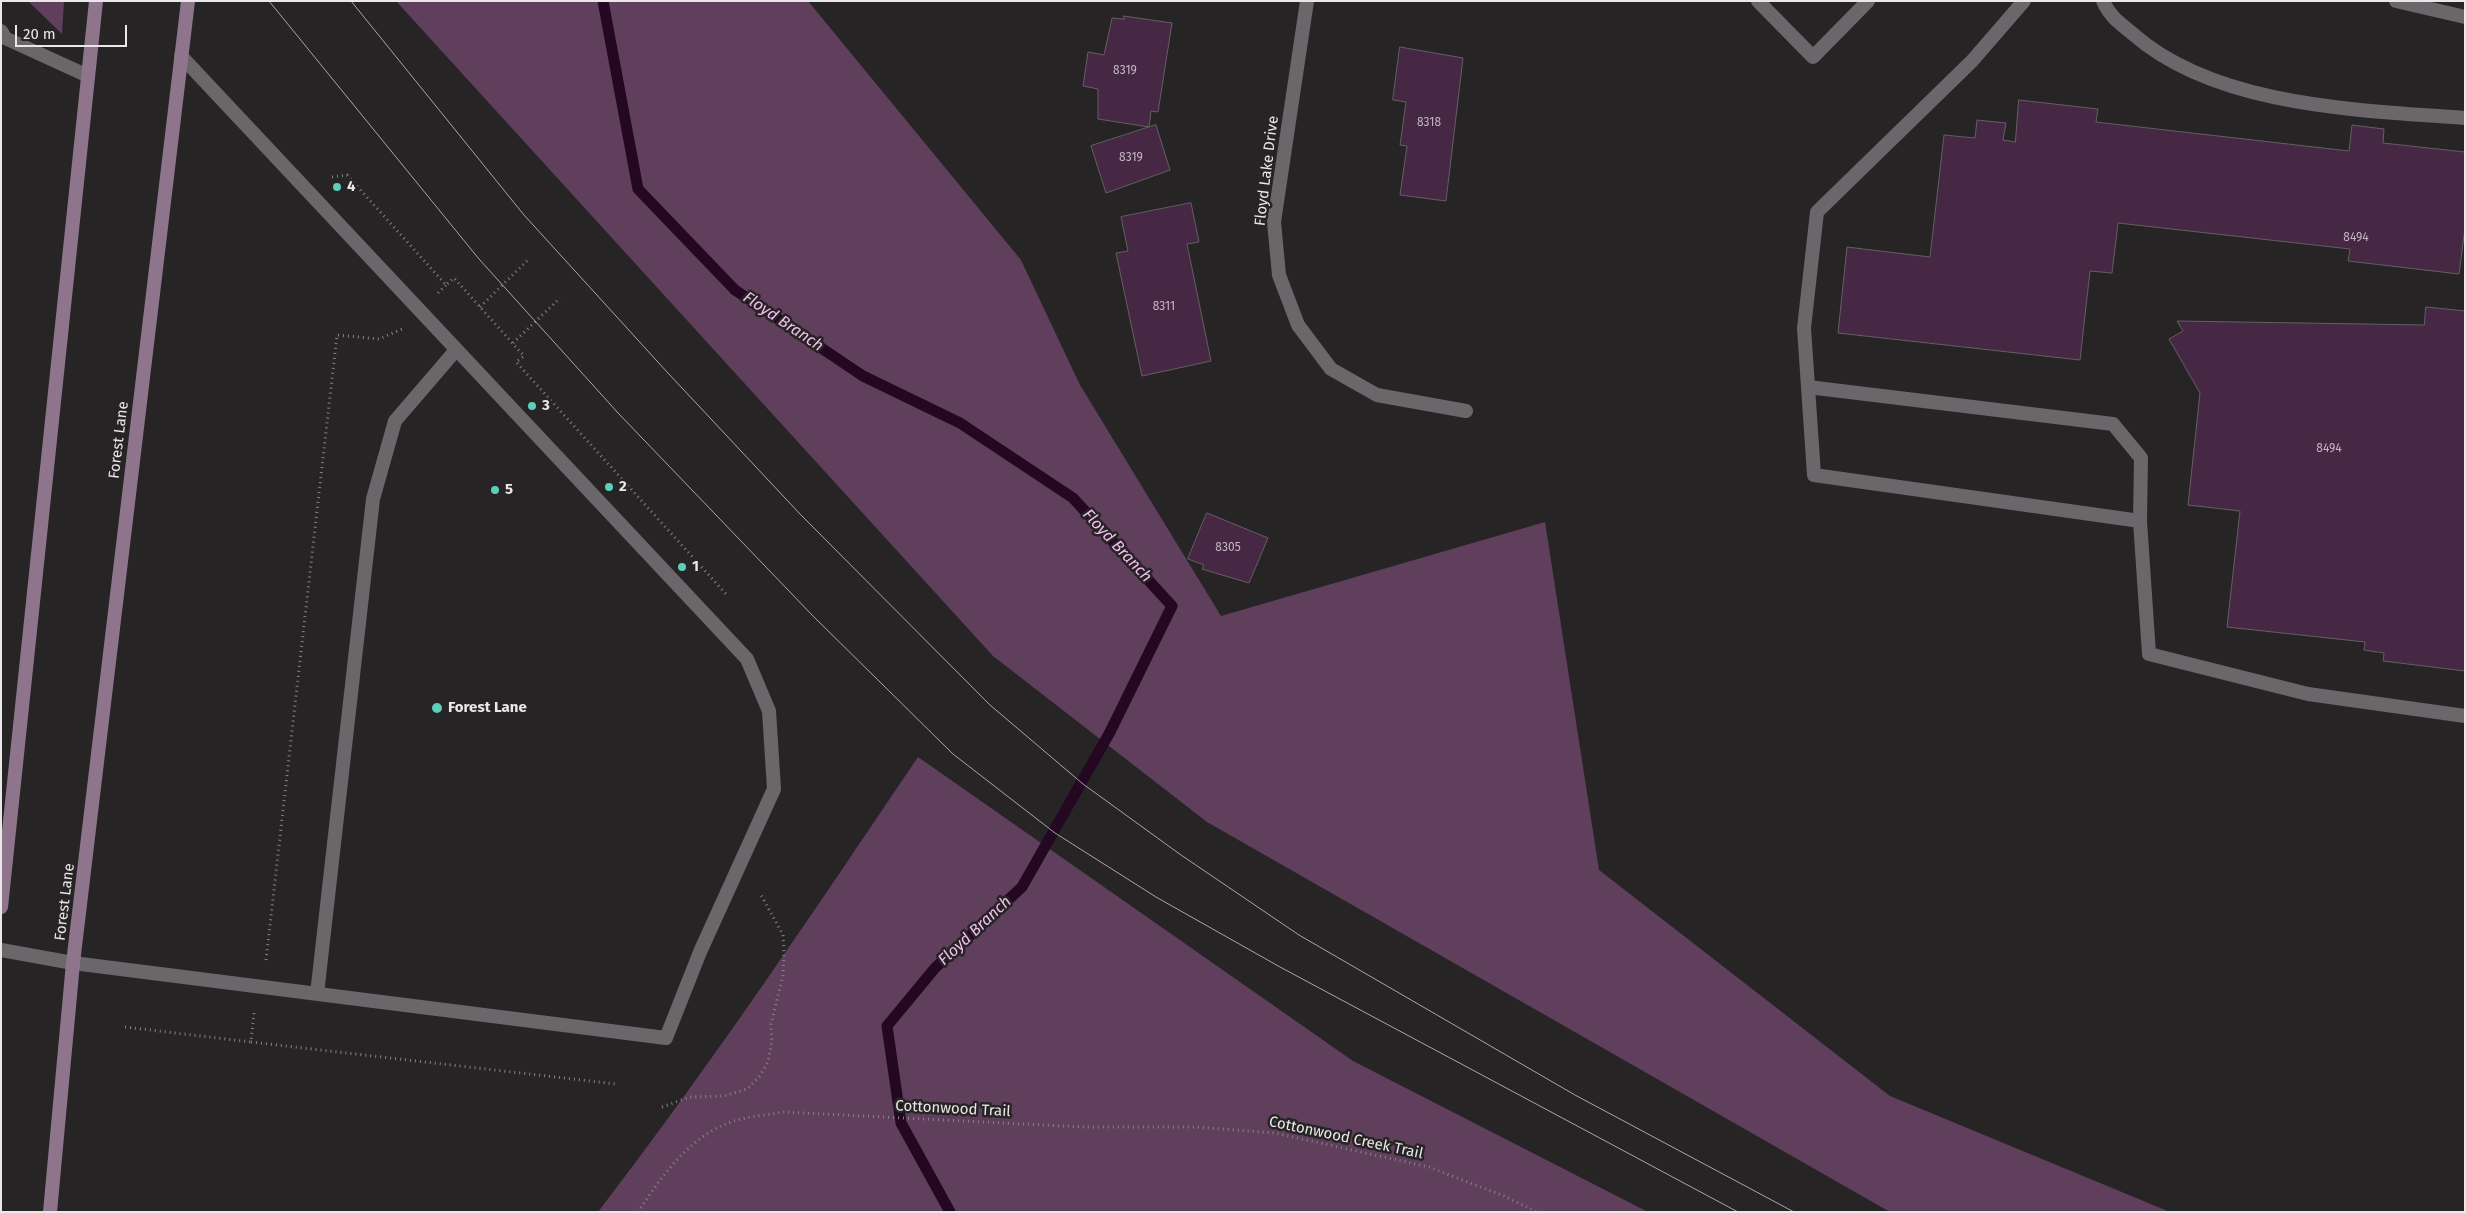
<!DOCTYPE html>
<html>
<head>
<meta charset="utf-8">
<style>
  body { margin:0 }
  #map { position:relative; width:2466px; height:1213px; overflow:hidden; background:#272426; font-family:"Fira Sans",sans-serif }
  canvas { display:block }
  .frame { position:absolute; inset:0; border:2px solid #eae7e9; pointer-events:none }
  .scale { position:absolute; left:15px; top:25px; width:112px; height:22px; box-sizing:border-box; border:2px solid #eae7e9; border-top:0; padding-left:6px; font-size:15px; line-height:18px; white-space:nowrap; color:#eae7e9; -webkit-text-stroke:4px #272426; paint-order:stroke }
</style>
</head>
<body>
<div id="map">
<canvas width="2466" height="1213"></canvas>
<div class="frame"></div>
<div class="scale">20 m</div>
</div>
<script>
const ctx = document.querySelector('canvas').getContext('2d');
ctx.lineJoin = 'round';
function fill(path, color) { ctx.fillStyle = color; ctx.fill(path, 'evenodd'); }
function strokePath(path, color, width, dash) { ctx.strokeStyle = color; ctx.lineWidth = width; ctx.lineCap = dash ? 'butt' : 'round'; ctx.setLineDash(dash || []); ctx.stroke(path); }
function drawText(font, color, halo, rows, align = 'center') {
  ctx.font = font + ' "Fira Sans",sans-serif'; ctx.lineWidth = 5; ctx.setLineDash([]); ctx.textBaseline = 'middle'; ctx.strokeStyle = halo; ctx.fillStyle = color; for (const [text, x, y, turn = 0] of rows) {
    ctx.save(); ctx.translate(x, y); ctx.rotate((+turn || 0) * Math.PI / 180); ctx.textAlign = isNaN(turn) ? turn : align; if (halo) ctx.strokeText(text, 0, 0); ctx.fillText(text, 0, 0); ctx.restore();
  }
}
fill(new Path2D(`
  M28 1H64L62 34Z
  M396 1H808L1021 260 1080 385 1221 616 1545 522 1599 870 1890 1096 2170 1212H1890L1207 822 993 656Z
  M918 757 1353 1061 1648 1212H598C711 1065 814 911 918 757Z`), '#5f3f5c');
strokePath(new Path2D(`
  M603 1 638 189 735 290 863 376 960 423 1073 498 1172 606 1110 732 1022 887 935 968 887 1026 901 1123 950 1212`), '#240822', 11);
const building = new Path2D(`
  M1124 16 1172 23 1158 112 1151 111 1149 127 1098 119V89L1083 86 1088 52 1104 55 1112 18 1124 19Z
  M1400 47 1463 58 1446 201 1400 195 1407 146 1400 145 1406 102 1393 100Z
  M2019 100 2098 109 2096 122 2349 151 2352 125 2384 129 2383 143 2465 152V228L2459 274 2348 261 2350 249 2118 223 2112 273 2090 271 2080 360 1838 333 1847 247 1930 257 1944 135 1975 138 1977 120 2006 123 2003 140 2015 142Z
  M1156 125 1170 170 1106 193 1091 146Z
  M1191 203 1199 242 1187 244 1211 361 1142 376 1116 253 1128 251 1121 217Z
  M2426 307 2465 311V671L2383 661 2384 653 2364 650 2365 642 2227 627 2240 511 2188 505 2200 393 2169 339 2183 331 2177 321 2424 325Z
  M1207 513 1268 538 1249 583 1202 569 1204 565 1188 559Z`);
fill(building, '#472844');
strokePath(building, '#635f62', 1);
strokePath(new Path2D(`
  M332 177 347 175 446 285 454 278 524 356 516 362 726 594
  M438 293 446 285
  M480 307 528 260
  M513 343 560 298
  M266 960 337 335 379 339 402 329
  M125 1027 251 1042 254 1013
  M251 1042 616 1084
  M662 1107 690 1097 724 1096 747 1089 760 1076 768 1061 772 1042 771 1024 783 976 784 952 783 935 760 893
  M638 1212C663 1174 692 1133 737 1120 752 1116 768 1115 783 1112L1083 1127H1195L1275 1133 1429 1167 1504 1196 1537 1212`), '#868385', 3, [1, 4]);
strokePath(new Path2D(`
  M1758 1 1813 57 1868 1
  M2024 1 1972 61 1817 212 1804 328 1814 475 2140 521 2149 654 2308 694 2465 716
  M2103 1C2109 16 2121 24 2133 34 2216 107 2359 110 2465 118
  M1 31 5 38 88 76
  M1808 387 2113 424 2141 458 2140 521
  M73 963 666 1038 700 952 774 789 769 711 747 659 181 56
  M317 994 373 499 395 421 456 350`), '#6a6669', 14);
strokePath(new Path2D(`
  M1307 1 1274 222 1279 275 1298 325 1331 369 1377 395 1466 411`), '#6a6669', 14);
strokePath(new Path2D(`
  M2396 1 2465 17
  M1 950 73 963`), '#6a6669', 14);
strokePath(new Path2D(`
  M1 907 96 1
  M50 1212 73 963 188 1`), '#8f758c', 14);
strokePath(new Path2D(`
  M269 1 479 259 619 414 813 616 953 754 1055 833 1156 897 1280 967 1738 1212
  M351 1 524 215 667 372 800 514 990 705 1083 784 1181 855 1299 935 1575 1095 1794 1212`), '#a9a6a8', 1);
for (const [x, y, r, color] of [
  [337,187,5,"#5cceba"],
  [532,406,5,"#5cceba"],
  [609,487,5,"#5cceba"],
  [495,490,5,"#5cceba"],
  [682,567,5,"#5cceba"],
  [437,708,6,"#5cceba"]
]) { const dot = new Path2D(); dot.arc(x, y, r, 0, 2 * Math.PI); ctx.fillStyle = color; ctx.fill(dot); strokePath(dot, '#272426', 2); }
drawText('12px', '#c1b7c0', null, [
  ["8319",1125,71],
  ["8318",1429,123],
  ["8319",1131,158],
  ["8494",2356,238],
  ["8311",1164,307],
  ["8494",2329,449],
  ["8305",1228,548]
]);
drawText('15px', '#eae7e9', '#272426', [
  ["Floyd Lake Drive",1267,171,-83],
  ["Forest Lane",119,440,-83],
  ["Forest Lane",65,902,-83],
  ["Cottonwood Trail",953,1109,3],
  ["Cottonwood Creek Trail",1346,1138,12]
]);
drawText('bold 15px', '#eae7e9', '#272426', [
  ["4",347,187],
  ["3",542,406],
  ["2",619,487],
  ["5",505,490],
  ["1",692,567],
  ["Forest Lane",448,708]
], 'left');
drawText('italic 16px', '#f6bdf0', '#272426', [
  ["Floyd Branch",783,322,34],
  ["Floyd Branch",1117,546,47],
  ["Floyd Branch",975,931,-43]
]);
</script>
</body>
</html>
